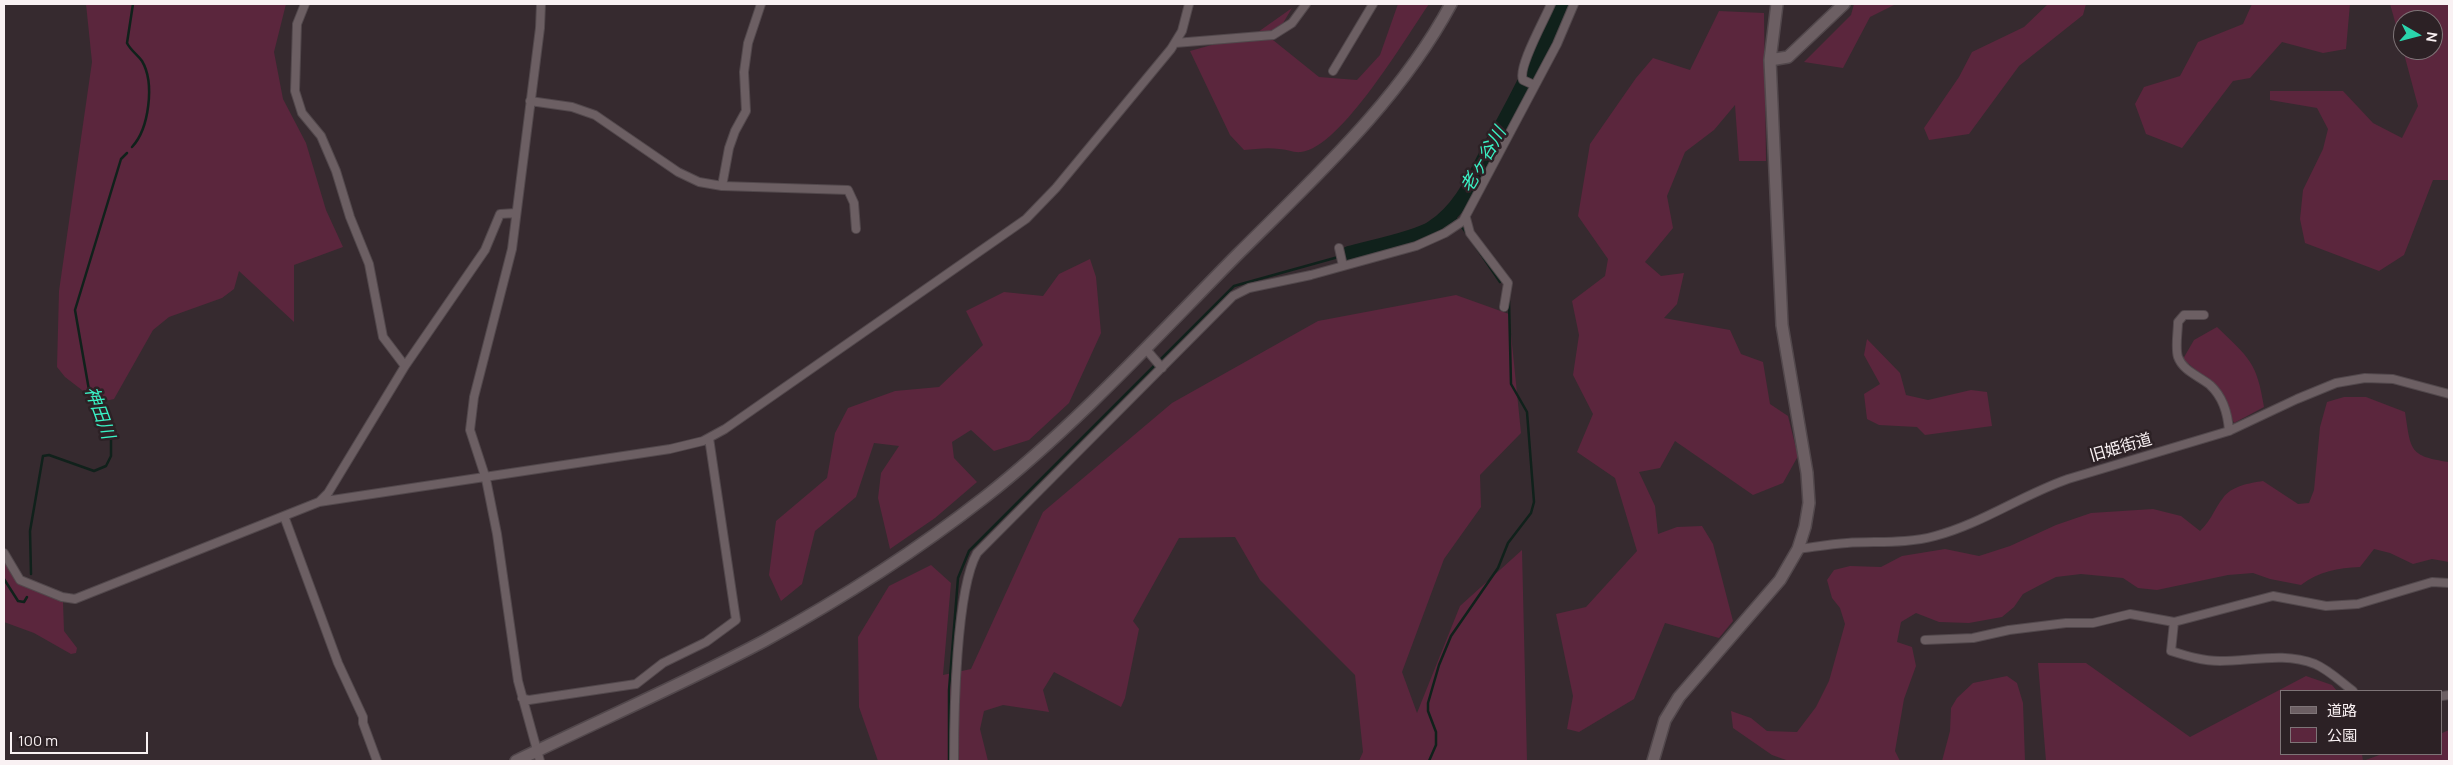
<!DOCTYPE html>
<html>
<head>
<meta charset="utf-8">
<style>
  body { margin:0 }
  #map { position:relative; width:2453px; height:765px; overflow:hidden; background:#362a2f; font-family:Manrope,"Noto Sans JP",sans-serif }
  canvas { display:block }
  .frame { position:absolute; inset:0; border:5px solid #f9f1f3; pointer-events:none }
  .legend { position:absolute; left:2280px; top:690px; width:162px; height:65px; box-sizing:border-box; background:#2c2125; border:1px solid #7e7477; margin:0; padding:6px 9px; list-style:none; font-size:15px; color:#f9f1f3 }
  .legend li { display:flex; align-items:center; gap:10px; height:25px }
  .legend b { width:25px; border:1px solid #7e7477 }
  .north { position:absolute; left:2393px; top:10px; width:50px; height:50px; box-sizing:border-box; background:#2c2125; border:1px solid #7e7477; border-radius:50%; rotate:98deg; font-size:14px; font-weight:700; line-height:20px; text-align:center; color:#f9f1f3 }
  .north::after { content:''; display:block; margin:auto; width:18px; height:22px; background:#2ad5ac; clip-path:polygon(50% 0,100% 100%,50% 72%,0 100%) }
  .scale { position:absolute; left:10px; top:732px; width:138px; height:22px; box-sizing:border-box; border:2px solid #f9f1f3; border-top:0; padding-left:6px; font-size:15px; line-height:18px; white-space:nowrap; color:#f9f1f3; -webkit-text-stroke:4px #2c2125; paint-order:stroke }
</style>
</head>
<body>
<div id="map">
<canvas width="2453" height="765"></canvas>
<div class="frame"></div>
<ul class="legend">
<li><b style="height:6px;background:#6c5f63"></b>道路</li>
<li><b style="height:14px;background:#5b263d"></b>公園</li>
</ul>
<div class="north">N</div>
<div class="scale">100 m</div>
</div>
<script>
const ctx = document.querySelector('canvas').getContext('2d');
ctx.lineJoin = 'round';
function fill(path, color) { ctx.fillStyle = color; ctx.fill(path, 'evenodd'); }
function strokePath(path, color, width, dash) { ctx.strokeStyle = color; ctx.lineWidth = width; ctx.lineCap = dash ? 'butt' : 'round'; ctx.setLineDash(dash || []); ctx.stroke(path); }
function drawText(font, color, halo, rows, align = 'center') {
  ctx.font = font + ' Manrope,"Noto Sans JP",sans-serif'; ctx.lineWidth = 5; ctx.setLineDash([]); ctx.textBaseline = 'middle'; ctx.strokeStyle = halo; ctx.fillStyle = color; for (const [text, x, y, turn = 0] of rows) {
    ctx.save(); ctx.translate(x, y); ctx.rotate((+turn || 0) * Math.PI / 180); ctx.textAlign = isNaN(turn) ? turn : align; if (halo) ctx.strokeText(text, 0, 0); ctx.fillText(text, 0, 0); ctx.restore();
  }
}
fill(new Path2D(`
  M86 4H286L274 52 283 99 306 143 326 210 343 247 294 265V322L239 271 234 289 222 298 169 317 153 330 114 399 105 401 91 397 65 377 57 367 59 291 92 62Z
  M1398 4H1429C1406 37 1341 148 1301 152 1294 153 1286 149 1279 149 1268 147 1255 149 1244 150L1230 135 1190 51 1258 32 1292 8 1273 40 1319 77 1357 80 1380 55Z
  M1854 4H1896L1870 17 1843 68 1804 62 1851 15Z
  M2048 4H2086L2083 15 2019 66 1969 134 1929 140 1924 128 1959 77 1972 52 2024 27Z
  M2252 4H2350L2346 49 2323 53 2282 42 2250 78 2233 81 2182 148 2146 134 2135 104 2144 87 2180 76 2198 42 2243 24Z
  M2390 4H2449V180H2433L2404 255 2379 271 2305 243 2300 219 2303 190 2323 149 2328 129 2317 108 2270 100V91H2343L2373 123 2402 138 2418 106 2403 50H2433V20H2403V50Z
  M1719 11 1764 13 1766 161H1739L1735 105 1714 130 1685 152 1667 196 1673 228 1645 262 1661 276 1684 273 1677 304 1664 318 1730 330 1741 354 1763 362 1770 404 1788 416 1798 456 1783 483 1753 495 1675 441 1660 468 1639 472 1655 506 1658 534 1677 527 1702 526 1713 544 1733 621 1719 638 1665 623 1634 699 1579 732 1567 729 1573 696 1556 614 1586 607 1637 551 1615 478 1577 452 1593 414 1573 375 1579 335 1572 301 1605 276 1608 259 1578 216 1590 144 1636 78 1653 58 1690 70Z
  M1090 259 1096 277 1101 333 1069 403 1029 440 994 451 971 430 952 442 954 458 977 482 935 518 890 549 878 498 881 473 899 446 874 443 856 497 815 531 802 584 781 601 769 575 776 521 827 478 835 433 848 408 895 391 939 387 983 345 966 311 1004 292 1043 296 1059 274Z
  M1456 295 1509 314 1521 433 1480 475 1481 507 1444 559 1402 672 1417 713 1460 606 1522 550 1527 761H1359L1363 752 1355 675 1260 580 1235 537 1179 538 1133 621 1139 629 1125 698 1121 707 1054 672 1043 690 1049 712 1003 705 984 711 980 729 988 761H878L859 707 858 637 889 586 931 565 951 583 943 675 971 669 1043 512 1172 403 1318 321Z
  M2217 327C2249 358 2257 362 2264 407L2234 423 2216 387 2183 359 2194 340Z
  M1867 339 1900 373 1906 395 1928 400 1971 390 1987 392 1992 426 1925 435 1917 427 1879 425 1867 419 1864 394 1880 384 1864 355Z
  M2344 397H2366L2405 412C2411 451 2409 456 2449 462V562L2432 559 2413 564 2390 553 2374 549 2360 567C2338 568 2319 571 2301 585L2270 579 2253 573 2228 575 2157 590 2138 588 2123 578 2081 574 2056 577 2040 585 2023 594 2014 607 2002 617 1969 623 1939 622 1916 613 1901 622 1897 642 1912 647 1916 666 1904 699 1895 751 1900 761H1789L1772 755 1733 728 1731 711 1751 718 1767 731 1797 732 1816 707 1829 681 1845 624 1840 608 1832 598 1827 580 1834 570 1850 566 1881 567 1902 556 1945 549 1979 556 2010 546 2056 525 2091 513 2153 509 2181 516 2200 531C2213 518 2213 511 2223 498 2231 486 2250 483 2263 481L2298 504 2309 503 2314 490 2320 427 2327 402Z
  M4 561 18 583 63 602 64 631 77 648 76 653 71 654 34 633 4 622Z
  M2038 663H2086L2190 737 2306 676 2332 685 2337 691H2282V754H2362L2363 761 2382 754H2442V733L2449 730V761H2046Z
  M2007 676 2017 683 2023 703 2025 761H1942L1950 731 1951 708 1957 698 1973 683Z`), '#5b263d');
strokePath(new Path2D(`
  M132 147C149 129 155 83 142 61 138 55 131 51 127 43L133 4
  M1452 213 1467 234
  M1474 244 1500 282
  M31 574 30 531 43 456 49 455 94 471 106 466 111 456V437L89 390 75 310 121 159 127 153
  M4 579 18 601 24 602 27 597
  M949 761V690L958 578 969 551 1234 286 1349 254
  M1429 761 1436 745V732L1428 711V703L1439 665 1451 636 1498 568 1508 543 1531 513 1534 502 1527 412 1511 384 1509 301`), '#10211b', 2.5);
strokePath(new Path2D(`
  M1349 254C1370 248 1417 239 1433 228 1464 208 1477 172 1494 141 1519 96 1542 51 1561 4`), '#10211b', 16);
const street = new Path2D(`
  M305 4 297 24 295 91 302 113 321 136 336 171 350 217 369 264 383 337 405 366
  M1175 43 1273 35 1292 23 1306 4
  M1333 71 1373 4
  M1534 85 1523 80C1517 68 1545 19 1551 4
  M530 101 572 107 595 115 678 172 699 182 722 186 848 190 854 203 856 229
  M722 186 729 148 735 131 746 111 744 72 748 43 761 4
  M1466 218 1470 233 1508 283 1504 307
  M1339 248 1343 266
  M2204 315H2184L2178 322C2178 332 2175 347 2178 357 2183 371 2199 376 2210 385 2223 397 2228 415 2229 431
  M1145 348 1162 368
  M319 502 328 493 405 366 485 250 500 214 516 213
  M284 516 338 663 363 717V723L377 761
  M1798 549C1814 547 1831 544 1847 543 1876 541 1906 544 1935 536 1981 524 2022 495 2068 479L2229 431 2297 399 2336 383 2365 378 2393 379 2449 394
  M4 553 20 580 62 597 75 599 319 502 670 449 703 441 725 429 1026 219 1056 188 1171 49 1182 31 1189 4
  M2174 622 2171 651C2187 656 2203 661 2220 661 2252 661 2284 652 2315 664 2329 670 2341 682 2353 691
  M1925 640 1973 638 2009 630 2066 623H2093L2130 614 2174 622 2273 596 2326 606 2358 604 2432 582 2449 583
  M2442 696 2449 695
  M522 698 529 700 636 684 663 663 706 642 736 620 709 438
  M540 761 518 681 497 534 486 479 470 430 474 397 512 249 540 28 541 4
  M954 761C954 714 956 590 977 553L1233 296 1249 288 1311 275 1416 246 1445 233 1463 221 1557 44 1574 4`);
const secondary = new Path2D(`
  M1770 60 1788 57 1844 4
  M516 761C598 721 683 684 764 641 841 599 916 551 985 497 1075 426 1157 336 1237 255 1315 177 1399 101 1451 4
  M1653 761 1665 720 1679 697 1780 580 1798 549 1805 527 1809 503 1807 473 1782 325 1770 60 1777 4`);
strokePath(street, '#52484c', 10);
strokePath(secondary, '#52484c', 14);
strokePath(street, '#6c5f63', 8);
strokePath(secondary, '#6c5f63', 11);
drawText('16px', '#f9f1f3', '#2c2125', [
  ["旧姫街道",2121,448,-16]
]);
drawText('italic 18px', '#3af1c4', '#2c2125', [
  ["老ヶ谷川",1484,160,-60],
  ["神田川",99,413,70]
]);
</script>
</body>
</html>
